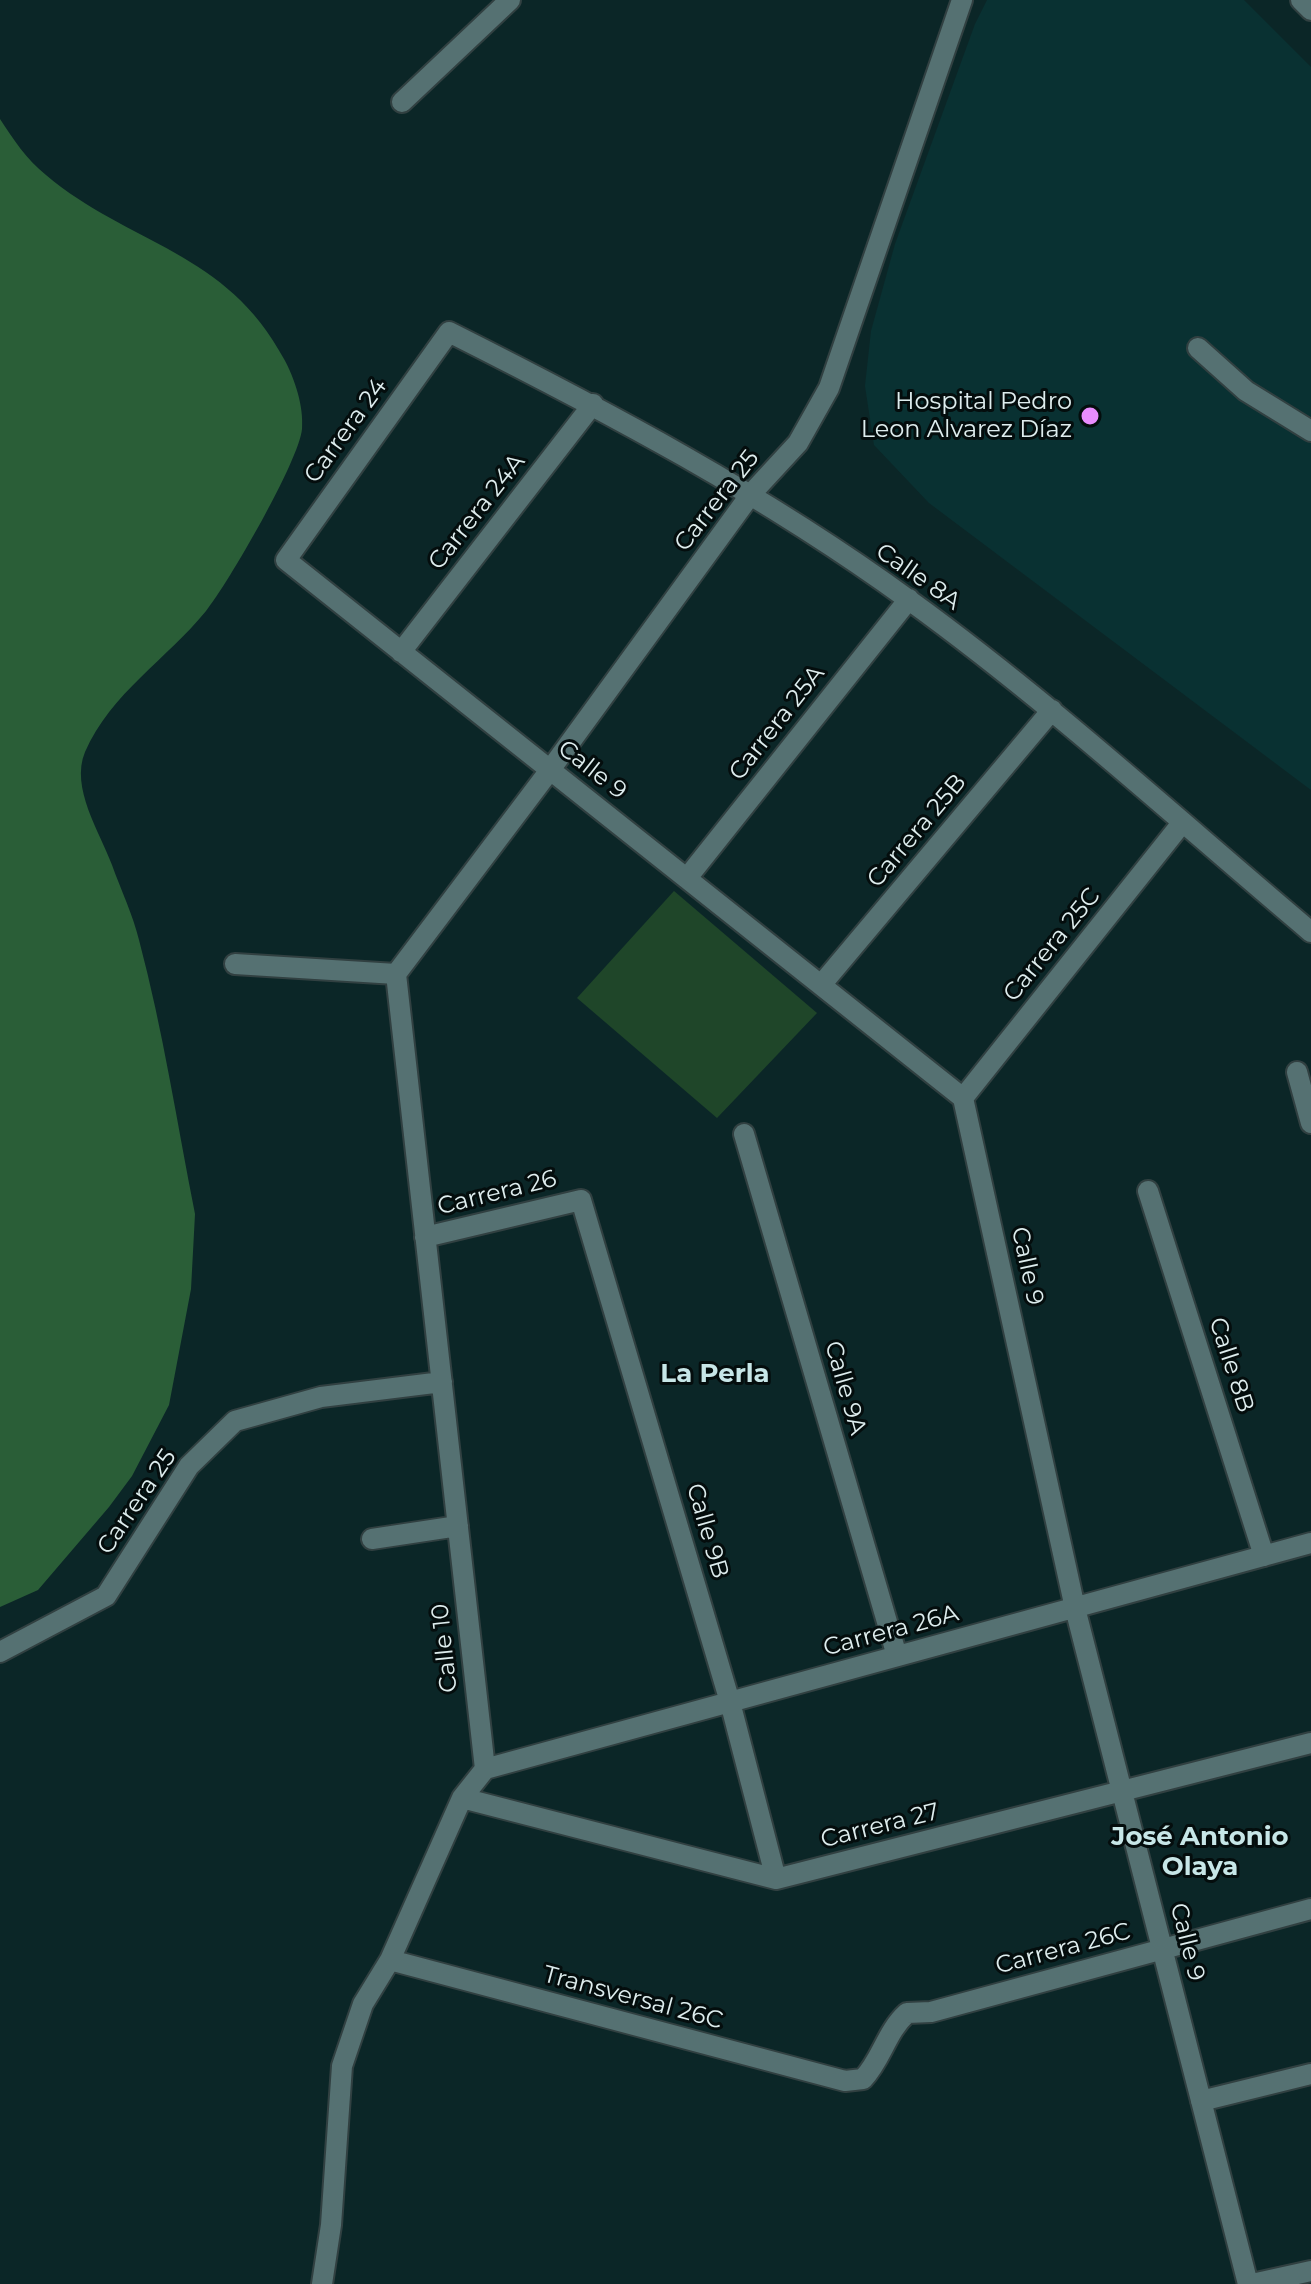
<!DOCTYPE html>
<html>
<head>
<meta charset="utf-8">
<style>
  body { margin:0 }
  canvas { display:block; background:#0b2627 }
</style>
</head>
<body>
<canvas width="1311" height="2284"></canvas>
<script>
const ctx = document.querySelector('canvas').getContext('2d');
ctx.lineJoin = 'round';
function fill(path, color) { ctx.fillStyle = color; ctx.fill(path, 'evenodd'); }
function strokePath(path, color, width, dash) { ctx.strokeStyle = color; ctx.lineWidth = width; ctx.lineCap = dash ? 'butt' : 'round'; ctx.setLineDash(dash || []); ctx.stroke(path); }
function drawText(font, color, halo, rows, align = 'center') {
  ctx.font = font + ' Montserrat,sans-serif'; ctx.lineWidth = 6; ctx.setLineDash([]); ctx.textBaseline = 'middle'; ctx.strokeStyle = halo; ctx.fillStyle = color; for (const [text, x, y, turn = 0] of rows) {
    ctx.save(); ctx.translate(x, y); ctx.rotate((+turn || 0) * Math.PI / 180); ctx.textAlign = isNaN(turn) ? turn : align; if (halo) ctx.strokeText(text, 0, 0); ctx.fillText(text, 0, 0); ctx.restore();
  }
}
fill(new Path2D(`
  M987 0H1244L1311 67V790L929 503 874 445 865 386 871 331 895 244 975 24Z`), '#093132');
fill(new Path2D(`
  M674 891 817 1013 717 1118 577 998Z`), '#1f4629');
fill(new Path2D(`
  M0 119C13 139 27 160 46 175 129 245 227 251 284 359 295 379 304 407 302 429 299 461 228 584 206 611 167 659 111 693 85 752 70 788 100 832 112 865 121 890 133 915 139 940 163 1030 177 1123 195 1214L191 1289 169 1405 132 1476 109 1507 38 1590 0 1607Z`), '#2a5e37');
const lane = new Path2D(`
  M1198 348 1246 391 1311 431`);
const street = new Path2D(`
  M402 102 510 0
  M401 652 593 404
  M687 878 909 599
  M235 964 396 974
  M396 974 550 770 751 494 798 443 829 388 962 0
  M821 985 1052 710
  M1297 1072 1311 1123
  M963 1098 1182 823
  M744 1134 897 1656
  M1148 1191 1264 1556
  M425 1237 581 1200 730 1702 776 1879
  M372 1539 458 1526
  M0 1652 106 1596 189 1466 235 1421 321 1397 442 1382
  M485 1769 1311 1543
  M462 1798 776 1879 1311 1743
  M390 1960 845 2081 863 2079C882 2059 886 2032 907 2013L931 2012 1311 1909
  M1201 2101 1311 2074
  M322 2284 331 2225 342 2066 363 2004 390 1960 462 1798 485 1769 396 974
  M1248 2284 1075 1608 963 1098 286 560 449 332C608 412 765 495 909 600 1050 702 1178 820 1311 932
  M1252 2284 1311 2271`);
const secondary = new Path2D(`
  M1301 0 1311 10`);
strokePath(lane, '#314041', 24);
strokePath(street, '#314041', 24);
strokePath(secondary, '#314041', 24);
strokePath(lane, '#557172', 20);
strokePath(street, '#557172', 20);
strokePath(secondary, '#557172', 20);
for (const [x, y, r, color] of [
  [1090,416,10,"#e98dfe"]
]) { const dot = new Path2D(); dot.arc(x, y, r, 0, 2 * Math.PI); ctx.fillStyle = color; ctx.fill(dot); strokePath(dot, '#040d0d', 3); }
drawText('24px', '#deedee', '#040d0d', [
  ["Hospital Pedro",1072,402],
  ["Leon Alvarez Díaz",1072,430]
], 'right');
drawText('24px', '#deedee', '#040d0d', [
  ["Carrera 24",346,431,-54],
  ["Carrera 25",717,501,-52],
  ["Carrera 24A",477,512,-52],
  ["Calle 8A",918,577,35],
  ["Carrera 25A",777,723,-52],
  ["Calle 9",592,770,38],
  ["Carrera 25B",917,831,-50],
  ["Carrera 25C",1052,945,-51],
  ["Carrera 26",497,1193,-14],
  ["Calle 9",1027,1266,78],
  ["Calle 8B",1231,1365,72],
  ["Calle 9A",845,1388,74],
  ["Carrera 25",137,1502,-56],
  ["Calle 9B",707,1531,74],
  ["Carrera 26A",891,1631,-15],
  ["Calle 10",445,1648,-96],
  ["Carrera 27",880,1826,-14],
  ["Calle 9",1187,1942,76],
  ["Carrera 26C",1063,1949,-15],
  ["Transversal 26C",633,1998,15]
]);
drawText('bold 26px', '#c7e6e7', '#040d0d', [
  ["La Perla",715,1374],
  ["José Antonio",1200,1837],
  ["Olaya",1200,1867]
]);
</script>
</body>
</html>
